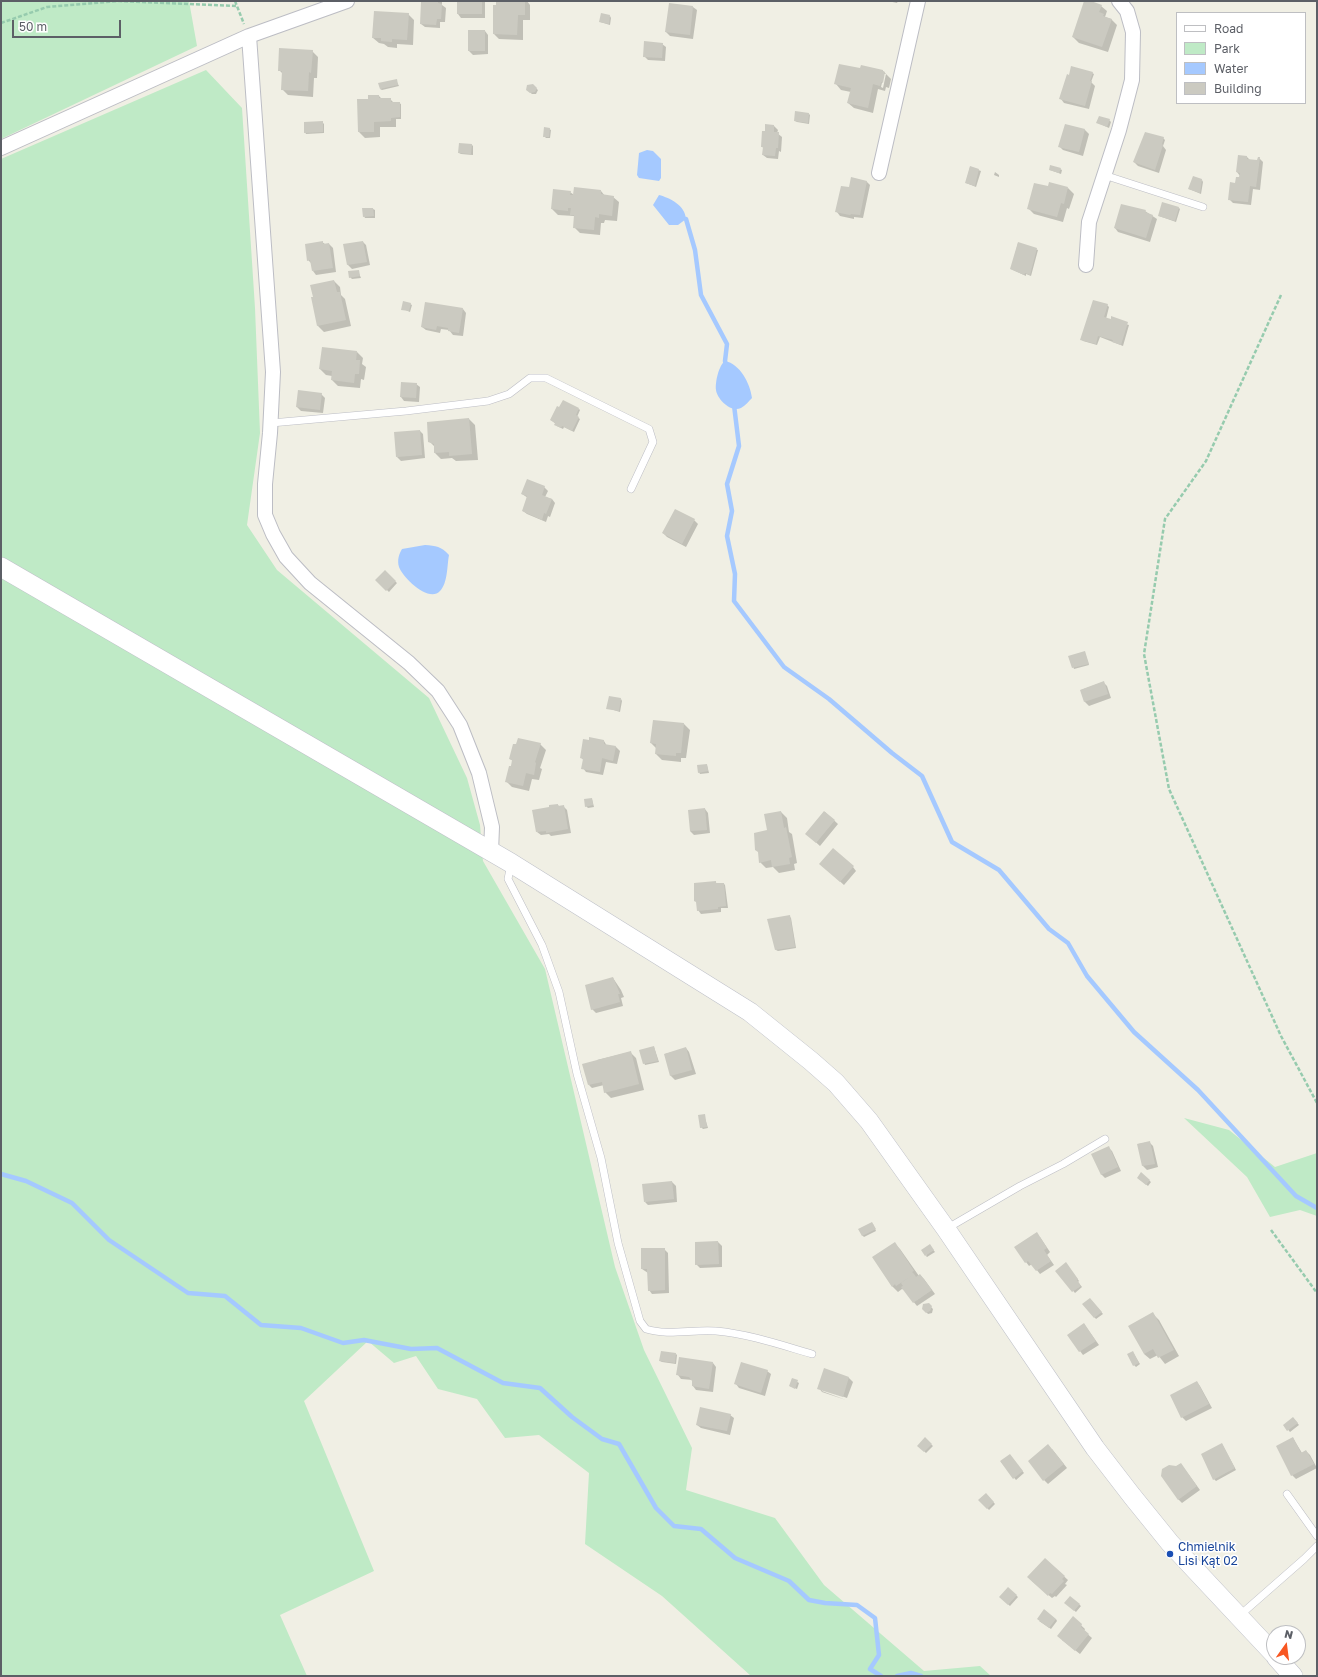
<!DOCTYPE html>
<html>
<head>
<meta charset="utf-8">
<style>
  body { margin:0 }
  #map { position:relative; width:1318px; height:1677px; overflow:hidden; background:#f0efe4; font-family:"Golos Text",sans-serif }
  canvas { display:block }
  .frame { position:absolute; inset:0; border:2px solid #5c5f66; pointer-events:none }
  .legend { position:absolute; left:1176px; top:12px; width:130px; height:92px; box-sizing:border-box; background:#fff; border:1px solid #bebfc2; margin:0; padding:5px 7px; list-style:none; font-size:12px; color:#5c5f66 }
  .legend li { display:flex; align-items:center; gap:8px; height:20px }
  .legend b { width:20px; border:1px solid #bebfc2 }
  .north { position:absolute; left:1266px; top:1625px; width:40px; height:40px; box-sizing:border-box; background:#fff; border:1px solid #bebfc2; border-radius:50%; rotate:14deg; font-size:11px; font-weight:700; line-height:16px; text-align:center; color:#5c5f66 }
  .north::after { content:''; display:block; margin:auto; width:14px; height:18px; background:#f85722; clip-path:polygon(50% 0,100% 100%,50% 72%,0 100%) }
  .scale { position:absolute; left:12px; top:20px; width:109px; height:18px; box-sizing:border-box; border:2px solid #5c5f66; border-top:0; padding-left:5px; font-size:12px; line-height:14px; white-space:nowrap; color:#5c5f66; -webkit-text-stroke:3px #fff; paint-order:stroke }
</style>
</head>
<body>
<div id="map">
<canvas width="1318" height="1677"></canvas>
<div class="frame"></div>
<ul class="legend">
<li><b style="height:5px;background:#fff"></b>Road</li>
<li><b style="height:11px;background:#bfeac6"></b>Park</li>
<li><b style="height:11px;background:#a5c9ff"></b>Water</li>
<li><b style="height:11px;background:#cbcac1"></b>Building</li>
</ul>
<div class="north">N</div>
<div class="scale">50 m</div>
</div>
<script>
const ctx = document.querySelector('canvas').getContext('2d');
ctx.lineJoin = 'round';
function fill(path, color) { ctx.fillStyle = color; ctx.fill(path, 'evenodd'); }
function strokePath(path, color, width, dash) { ctx.strokeStyle = color; ctx.lineWidth = width; ctx.lineCap = dash ? 'butt' : 'round'; ctx.setLineDash(dash || []); ctx.stroke(path); }
function drawText(font, color, halo, rows, align = 'center') {
  ctx.font = font + ' "Golos Text",sans-serif'; ctx.lineWidth = 3; ctx.setLineDash([]); ctx.textBaseline = 'middle'; ctx.strokeStyle = halo; ctx.fillStyle = color; for (const [text, x, y, turn = 0] of rows) {
    ctx.save(); ctx.translate(x, y); ctx.rotate((+turn || 0) * Math.PI / 180); ctx.textAlign = isNaN(turn) ? turn : align; if (halo) ctx.strokeText(text, 0, 0); ctx.fillText(text, 0, 0); ctx.restore();
  }
}
fill(new Path2D(`
  M1 1H189L197 46 1 139Z
  M206 70 242 108 255 308 260 433 247 525 277 570 429 698 467 778 480 825 483 861 545 969 615 1267 644 1350 692 1448 686 1490 775 1518 824 1585 924 1671 980 1666 991 1676H751L662 1596 585 1544 589 1473 539 1435 505 1438 477 1399 438 1389 416 1356 394 1363 368 1341 304 1401 374 1571 280 1615 307 1676H1V159Z
  M1184 1118 1229 1130 1275 1167 1317 1153V1216L1300 1210 1270 1217 1247 1177Z`), '#bfeac6');
fill(new Path2D(`
  M647 150 653 151 661 159V178L659 181 639 178 637 175 639 153Z
  M659 195C670 198 685 205 686 219L678 225H669L653 205Z
  M725 361C740 364 750 383 752 398 749 401 745 406 741 408 731 413 717 399 716 390 715 382 719 365 725 361Z
  M425 545C436 546 441 546 449 555 447 565 448 583 440 591 429 603 403 578 399 567 397 560 399 554 402 549Z`), '#a5c9ff');
fill(new Path2D(`
  M424 1H442V5L446 8 445 22H440V28L425 27 421 24Z
  M458 1H485V18H461L458 14Z
  M497 1H527L530 5V20H523V40L499 39 494 34Z
  M888 1H898L897 3Z
  M1085 1 1101 6 1107 11 1105 17 1111 19 1117 25 1108 52 1079 43 1073 37Z
  M670 4 693 7 697 10 693 39 670 36 666 32Z
  M408 14 414 20 413 45 397 44V48L388 47 384 44 379 43 373 38Z
  M610 16 611 18 610 25 600 22Z
  M485 31 488 35V54L473 55 469 51Z
  M662 44 666 47 665 61 648 60 644 56Z
  M312 51 318 57 317 78H314L313 97 288 95 282 89 283 74 279 70Z
  M861 70 883 71 891 79 889 88 886 87 885 91 878 89 873 113 854 108 848 103 851 92 841 90 836 84ZM884 74H886L883 88 881 87Z
  M1092 73 1094 74 1091 82 1095 86 1089 109 1064 103 1061 99Z
  M396 80 399 86 382 90 380 89Z
  M532 85 538 90 536 94H532L527 90Z
  M379 96 382 99H390L394 103H399L401 104V119H396V127H380V137L365 138 359 132 369 100Z
  M809 114 810 115 809 124 797 122 795 121Z
  M1109 120 1111 122 1109 128 1098 123Z
  M322 122 324 124V133L306 134 305 132Z
  M1066 125 1085 130 1089 134 1083 156 1063 150 1060 147Z
  M774 126 778 130 777 133 782 137 781 152 779 151 778 159 767 158 763 155 764 148 762 147 766 132Z
  M549 129 551 130 550 138H546L544 136Z
  M1163 138 1165 140 1163 146 1166 150 1159 173 1138 166 1134 162Z
  M472 145 473 146V155L461 154 459 153Z
  M1247 157 1250 160 1258 161 1259 158 1263 162 1260 190 1253 189 1251 205 1233 203 1229 199 1236 184 1240 179V176L1237 172Z
  M970 167 981 171 976 187 966 183Z
  M1060 169 1062 170 1061 174 1050 170Z
  M995 172 999 175V177L994 175Z
  M1202 180 1203 182 1201 194 1189 189Z
  M866 181 870 185 863 218 854 217V219L840 216 837 212 850 188Z
  M1068 188 1074 194 1069 209 1067 208 1063 222 1034 214 1028 208Z
  M601 191 605 196 613 197 619 202 617 221 605 220 604 223H601L600 235 580 233 574 227 575 218 574 216 558 215 552 209 570 192 574 195Z
  M1179 208 1180 209 1176 222 1159 216Z
  M373 209 375 210V218H365L364 216Z
  M1145 211 1157 219 1150 242 1118 232 1115 228Z
  M322 242 325 244H329L333 248 336 272 316 275 313 271 312 264 308 260Z
  M363 242 366 245 370 265 352 269 348 265 345 245Z
  M1018 243 1038 250 1031 276 1026 274V276L1011 269Z
  M358 271 361 278 352 279 350 277Z
  M334 281 340 287 341 295 345 299 351 326 324 332 318 326 312 298Z
  M410 304 412 305 410 312 403 309Z
  M1107 305 1109 307 1106 319 1129 325 1123 346 1100 337 1097 345 1083 341 1082 340Z
  M463 309 466 313 463 336 453 335 449 330 441 329 440 333 426 330 422 327Z
  M357 352 363 358 362 364 366 367 364 380 361 379 360 388 338 386 332 380V376L326 375 320 369Z
  M402 383 416 384 420 387 419 402 404 401 401 397Z
  M321 394 325 398 323 413 301 411 297 407Z
  M579 409 580 410 577 417 580 419 574 432 564 427 563 429 557 426 556 424 551 420Z
  M469 419 475 425 478 460 456 461 452 458 441 459 435 453V447L429 441Z
  M420 431 423 434 425 458 401 461 397 457Z
  M544 487 548 491 545 497 552 499 555 503 550 517 548 516 546 522 527 514 523 511 528 498 522 494Z
  M694 520 698 524 686 547 667 537 663 533Z
  M385 572 397 583 389 592 377 580Z
  M1085 653 1089 665 1074 669 1070 657Z
  M1103 682 1107 686 1111 698 1089 706 1085 702 1081 690Z
  M621 699 622 701 620 712 607 708Z
  M684 724 690 730 686 758H681V762L662 760 656 754V748L651 743Z
  M604 741 607 746 616 747 620 751 617 764 606 762 603 775 586 772 583 768 584 761 581 757Z
  M540 744 546 750 540 768 542 769 539 780 532 779 529 791 512 787 506 781 513 761 510 759Z
  M707 765 709 773 700 774 699 772Z
  M592 799 594 807 588 808 586 806Z
  M558 805 560 807 563 806 567 810 571 833 551 836 549 834 541 835 537 832 550 808Z
  M705 809 708 813 710 833 694 835 690 831Z
  M781 812 787 818 789 832 792 834 797 863 794 864 795 870 779 873 773 867 766 868 760 862 768 831Z
  M825 812 838 824 820 846 810 837Z
  M824 867H853L856 871 844 885Z
  M715 882 718 884H724L725 885 728 908H721V912L701 914 698 910 697 903Z
  M789 916 791 918 796 948 778 951 776 950Z
  M613 978 621 990 624 997 621 998 623 1006 596 1013 592 1009Z
  M654 1047 659 1062 645 1065 640 1051Z
  M686 1048 689 1052 696 1074 675 1080 671 1076 665 1054Z
  M630 1052 636 1058 644 1090 611 1098 605 1092 604 1085 592 1088 589 1085 598 1064 597 1060Z
  M704 1115 708 1128 703 1129 701 1127Z
  M1149 1142 1153 1146 1158 1167 1147 1170 1143 1166 1138 1144Z
  M1109 1148 1112 1151 1121 1171 1105 1178 1101 1174Z
  M1141 1174 1151 1182 1148 1186 1138 1178Z
  M672 1182 676 1186 677 1202 648 1205 645 1202Z
  M873 1224 876 1231 864 1237 862 1235Z
  M1040 1237 1050 1252 1047 1255 1054 1265 1040 1274 1032 1264 1029 1266 1026 1262Z
  M718 1242 722 1246V1267L700 1268 696 1264Z
  M894 1243 900 1249 919 1276 920 1275 924 1279 935 1294 917 1306 904 1290 902 1289 898 1292 892 1286Z
  M931 1247 935 1252 927 1257 926 1256Z
  M664 1249 668 1253 669 1293 652 1294 649 1290 648 1273 642 1269Z
  M1067 1265 1079 1281 1078 1282 1082 1287 1075 1293 1070 1287Z
  M1090 1299 1103 1314 1096 1319 1084 1305Z
  M928 1304 933 1309 932 1313 928 1314 923 1308Z
  M1153 1314 1159 1320 1179 1356 1165 1364 1158 1355 1150 1359 1144 1354Z
  M1084 1324 1099 1345 1083 1355 1068 1335Z
  M676 1354 677 1355 676 1364 662 1362 660 1361Z
  M1134 1354 1140 1364 1136 1367 1134 1365Z
  M713 1363 716 1367 713 1392 696 1390 693 1386V1380L681 1379 678 1375Z
  M825 1370 849 1378 853 1382 847 1398 822 1389V1391L846 1400 822 1392 819 1388Z
  M767 1371 771 1374 765 1396 739 1388 736 1384Z
  M792 1379 799 1383 797 1389 790 1386Z
  M1197 1382 1200 1386 1212 1408 1186 1421 1182 1417 1171 1396Z
  M730 1415 734 1418 730 1435 701 1428 697 1425Z
  M1293 1418 1299 1425 1290 1432 1284 1425Z
  M1293 1438 1302 1453 1306 1451 1310 1455 1317 1468 1296 1479 1292 1475Z
  M925 1439 933 1446 926 1453 919 1446Z
  M1222 1444 1236 1470 1216 1481 1214 1479Z
  M1052 1449 1067 1468 1048 1484 1044 1480Z
  M1011 1457 1024 1473 1016 1480 1001 1462Z
  M1181 1464 1200 1490 1182 1503 1178 1499 1177 1467Z
  M986 1494 995 1504 989 1510 980 1500Z
  M1045 1559 1068 1580 1065 1584 1067 1585 1056 1597 1055 1596 1052 1598 1032 1581Z
  M1008 1588 1018 1597 1010 1606 1000 1597Z
  M1070 1597 1081 1606 1076 1612 1066 1603Z
  M1073 1618 1085 1629 1084 1631 1092 1638 1080 1654 1062 1640Z
  M1056 1619 1057 1621 1051 1629 1039 1621Z`), '#0003');
strokePath(new Path2D(`
  M686 219 695 250 701 295 727 344 725 361 726 366
  M734 405 739 446 727 484 732 511 727 536 735 574 734 601 784 667 829 699 892 753 922 776 952 842 999 870 1049 929 1068 943 1087 976 1134 1032 1198 1090 1296 1196 1317 1208
  M1 1174 26 1181 72 1203 109 1240 188 1293 225 1296 261 1325 301 1328 343 1343 364 1340 411 1349 437 1348 503 1383 540 1388 572 1417 602 1439 619 1444 656 1508 674 1526 701 1529 735 1558 789 1581 809 1600 825 1603 857 1605 875 1618 879 1655 870 1669 881 1676
  M897 1676 911 1673 921 1676`), '#a5c9ff', 4.5);
fill(new Path2D(`
  M423 1H438V3L442 4 441 19H437L436 25 420 24 421 2Z
  M457 1H482V14H457Z
  M496 1H525V15H518L517 35 493 34V5H496Z
  M1084 1H1091L1102 5 1099 12 1104 14 1103 16 1112 19 1102 47 1072 37Z
  M669 3 693 6 690 35 665 32Z
  M374 11 409 13 407 40 392 39V42L381 41V38H372Z
  M601 13 610 15 609 24 599 22Z
  M468 30H485V51H468Z
  M644 41 663 43 662 58 643 57Z
  M279 48 313 50 311 73 309 72 308 91 281 90 282 71H278Z
  M839 64 860 68 861 65 883 70V71L885 72 883 83 881 82 880 86 873 84 868 108 847 103 851 88 834 84Z
  M1071 66 1093 72 1090 81H1092L1085 106 1059 99 1067 74 1069 75Z
  M397 79 398 85 380 89 378 83Z
  M533 84 537 88 535 92 530 93 526 90 527 85Z
  M368 95H379V98H391V102H400V117L391 118V121L374 122V132H358L357 99H368Z
  M795 111 809 113 808 123 794 121Z
  M1099 116 1110 119 1107 127 1096 123Z
  M323 121V132L304 133V122Z
  M765 124 774 125V132H779L778 148H776L775 156 762 155 763 147H761L762 131H765Z
  M1065 124 1085 129 1079 152 1058 147Z
  M544 127 550 128 549 137H543Z
  M1145 132 1164 137 1162 144 1163 145 1155 170 1133 162Z
  M459 143 472 144 471 154 458 153Z
  M1238 155 1247 156V159L1257 160 1258 157H1260L1256 187 1250 186 1248 202 1228 200 1230 182 1235 183 1236 177H1239L1240 173 1236 172Z
  M1050 165 1061 168 1059 173 1049 170Z
  M970 166 979 169 975 186 965 183Z
  M1193 176 1202 179 1200 193 1188 189Z
  M851 177 867 181 860 215 851 214 850 215 835 212 841 186 849 187Z
  M1049 182 1068 187 1064 204 1061 203 1057 217 1027 209 1034 183 1048 186Z
  M574 187 601 190V194L614 196 612 216 599 214V218L595 217 594 230 573 228 574 215H570L571 208H568V211L551 209 553 189 571 191 570 195H573Z
  M1162 202 1179 207 1175 221 1158 216Z
  M1121 204 1146 210 1145 212 1153 215 1146 238 1114 228Z
  M362 208H373L374 216 363 217Z
  M323 241V244L329 243 333 268 312 271 310 260 307 261 305 244Z
  M363 241 367 262 347 265 343 244Z
  M1018 242 1037 248 1030 275 1025 273 1024 275 1010 269Z
  M359 270 360 276 349 278 348 271Z
  M334 280 337 292H340L346 320 317 326 311 297H313L310 285Z
  M1093 300 1108 304 1104 317 1111 319V316L1128 322 1121 345 1112 342 1113 340 1098 336 1096 344 1080 340Z
  M403 301 411 303 409 311 401 310Z
  M425 302 463 308 459 333 448 331V328L437 326 436 330 421 327Z
  M322 347 357 351 356 360H360L359 374H355L354 383 331 380 332 371 319 369Z
  M401 382 417 383 416 398 400 397Z
  M298 390 322 393 320 410 296 407Z
  M563 400 579 408 576 415 579 417 572 431 562 426 561 428 554 425 555 423 550 420 557 406 559 407Z
  M469 418 472 454 449 456V452L434 453V444L428 442 427 422Z
  M420 430 422 455 396 457 394 432Z
  M527 479 545 486 542 495 552 499 546 514 544 513 542 520 522 511 527 496 521 494Z
  M675 509 695 519 682 544 662 533Z
  M385 570 396 581 386 591 375 580Z
  M1085 651 1089 664 1072 668 1068 656Z
  M1104 681 1108 694 1084 702 1080 690Z
  M609 696 621 698 619 711 606 709Z
  M653 720 684 723 681 753H676V756L655 754 656 744 650 743Z
  M589 737 604 740V744L616 746 613 761 602 758 600 772 581 769 583 759 580 758 583 739 589 740Z
  M518 738 541 743 535 762 536 763 534 775 526 773 523 786 505 782 509 766H511L512 760 509 759 513 744H516Z
  M707 764 708 771 698 773 697 765Z
  M592 798 593 805 585 807 584 799Z
  M558 804V806L564 805 568 829 546 833V831L536 832 532 810 549 807V805Z
  M705 808 707 830 690 831 688 810Z
  M781 811 784 828 786 827 792 857 789 858 790 864 772 867 771 860 759 863 758 852 755 850 754 833 767 830 764 814Z
  M824 811 835 820 816 843 805 834Z
  M833 848 854 866 840 882 819 864Z
  M716 881V883H724L726 906 718 907V909L697 911 696 902 694 901V883Z
  M790 915 795 947 775 950 767 919Z
  M613 977 620 994H618L620 1002 591 1010 585 985Z
  M654 1046 658 1061 643 1064 639 1050Z
  M686 1047 692 1070 670 1076 664 1054Z
  M631 1051 639 1084 604 1093 602 1082 588 1085 582 1064Z
  M705 1114 707 1127 700 1128 698 1115Z
  M1150 1141 1155 1164 1142 1166 1137 1144Z
  M1109 1146 1118 1167 1101 1175 1091 1154Z
  M1141 1172 1150 1180 1146 1185 1137 1178Z
  M672 1181 674 1199 644 1202 642 1184Z
  M872 1222 876 1229 862 1236 858 1229Z
  M1037 1232 1047 1248 1044 1250 1051 1261 1036 1271 1028 1261 1025 1263 1014 1247Z
  M718 1241 719 1264 695 1265V1242Z
  M895 1242 914 1271 912 1272 914 1274 896 1286 895 1284 892 1287 872 1257Z
  M930 1244 934 1250 925 1256 921 1250Z
  M641 1248H665V1290L648 1291 647 1269H641Z
  M1066 1262 1078 1279 1077 1280 1081 1286 1072 1292 1055 1271Z
  M914 1274 916 1277 920 1274 932 1290 913 1303 901 1287 903 1286 901 1283Z
  M1090 1298 1102 1312 1094 1318 1082 1304Z
  M929 1303 932 1306 930 1311 926 1313 922 1309 923 1304Z
  M1153 1312 1174 1350 1158 1358 1153 1349 1144 1354 1128 1326Z
  M1084 1323 1096 1341 1079 1352 1067 1335Z
  M661 1351 676 1353 675 1363 659 1361Z
  M1133 1351 1139 1363 1133 1366 1127 1354Z
  M679 1357 713 1362 709 1389 692 1386V1381L689 1377 676 1375Z
  M741 1362 768 1370 761 1393 734 1384Z
  M824 1368 849 1377 843 1397 817 1389Z
  M792 1378 798 1380 795 1389 789 1386Z
  M1197 1381 1209 1404 1181 1418 1170 1395Z
  M700 1407 731 1414 727 1431 696 1425Z
  M1293 1417 1298 1423 1287 1431 1283 1425Z
  M925 1437 932 1444 924 1452 917 1446Z
  M1293 1437 1301 1453 1306 1450 1314 1464 1291 1476 1276 1446Z
  M1222 1443 1235 1468 1213 1480 1201 1454Z
  M1048 1444 1064 1464 1043 1481 1028 1461Z
  M1010 1454 1023 1471 1013 1479 1000 1461Z
  M1181 1463 1197 1486 1178 1500 1161 1476 1162 1469 1169 1465 1176 1466Z
  M986 1493 994 1502 987 1509 978 1500Z
  M1045 1558 1065 1576 1062 1579 1064 1581 1052 1594 1050 1593 1048 1596 1027 1577Z
  M1008 1587 1017 1595 1008 1605 999 1597Z
  M1070 1596 1080 1604 1074 1611 1064 1603Z
  M1044 1609 1056 1619 1049 1628 1037 1619Z
  M1073 1616 1082 1624 1081 1627 1089 1634 1075 1651 1057 1636Z`), '#cbcac1');
const lane = new Path2D(`
  M1104 175 1203 207
  M271 423 406 411 488 401 509 394 530 378H546L649 429 653 442 631 489
  M511 864 508 879 542 945 559 992 577 1074 601 1158 618 1243 640 1321 646 1329C668 1336 693 1329 716 1331 749 1334 781 1345 812 1354
  M946 1229 1020 1186 1063 1164 1105 1139
  M1287 1494 1317 1536
  M1239 1616 1304 1559 1317 1546`);
const street = new Path2D(`
  M249 36 273 372 270 433 265 484V515L273 534 286 557 310 583 409 663 438 691 460 725 479 773 492 827 491 852
  M1 148 249 36 347 1
  M879 173 918 1
  M1086 265 1089 222 1119 130 1132 80 1133 32 1127 11 1119 1`);
const secondary = new Path2D(`
  M1 567 511 863 750 1012 811 1061 836 1083 869 1121 946 1229 1095 1448 1132 1496 1170 1543 1274 1654
  M1276 1657 1293 1676`);
strokePath(lane, '#bcbdc4', 8);
strokePath(street, '#bcbdc4', 16);
strokePath(secondary, '#bfc1c9', 20);
strokePath(new Path2D(`
  M235 1 244 24
  M1 23 47 7 119 1 237 6
  M1281 295 1206 461 1165 519 1144 654 1169 789 1281 1036 1317 1103
  M1271 1230 1317 1293`), '#96cbae', 2.5, [4, 2]);
strokePath(lane, '#fff', 7);
strokePath(street, '#fff', 14);
strokePath(secondary, '#fff', 19);
for (const [x, y, r, color] of [
  [1170,1554,4,"#1a4fb4"]
]) { const dot = new Path2D(); dot.arc(x, y, r, 0, 2 * Math.PI); ctx.fillStyle = color; ctx.fill(dot); strokePath(dot, '#fff', 1.5); }
drawText('12px', '#164399', '#fff', [
  ["Chmielnik",1178,1547],
  ["Lisi Kąt 02",1178,1561]
], 'left');
</script>
</body>
</html>
